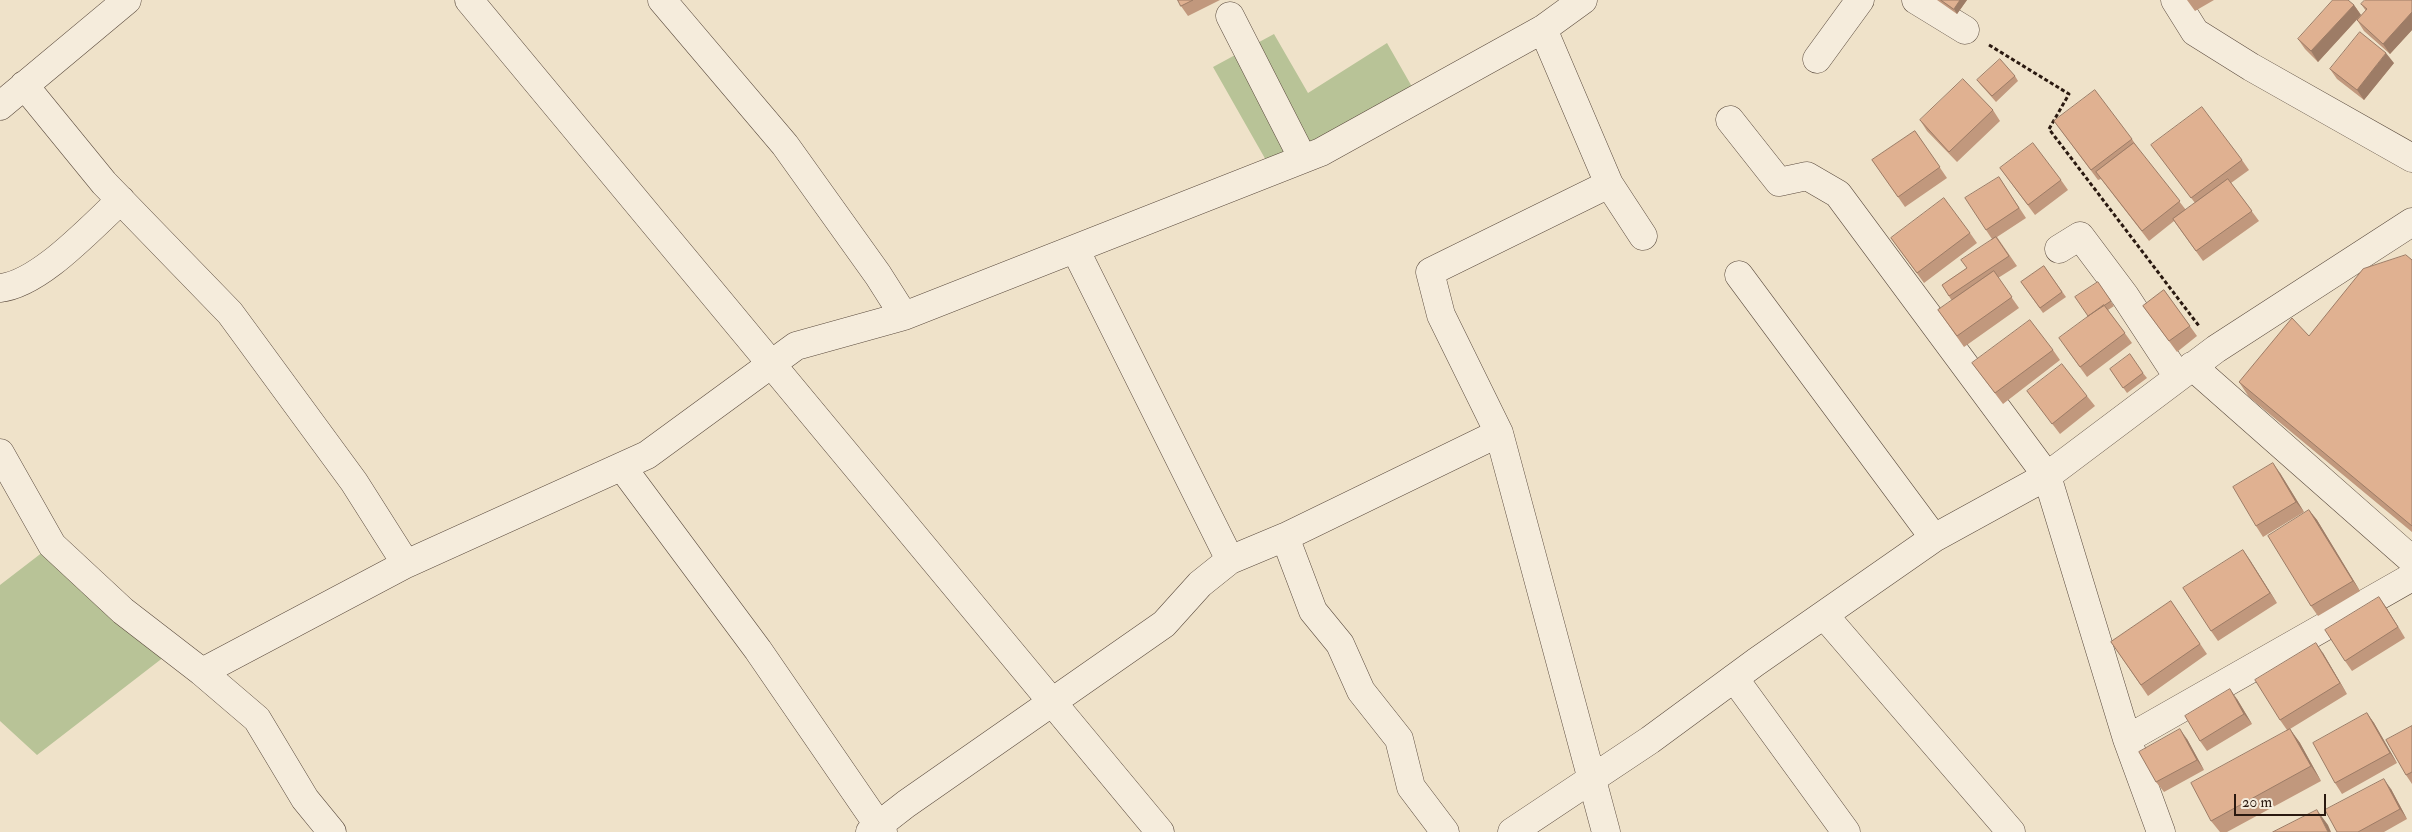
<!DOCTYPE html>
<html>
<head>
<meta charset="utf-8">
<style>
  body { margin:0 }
  #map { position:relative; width:2412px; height:832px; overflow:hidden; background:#efe2c9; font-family:"IM FELL Double Pica",serif }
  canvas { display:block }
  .scale { position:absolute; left:2234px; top:794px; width:92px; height:22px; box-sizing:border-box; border:2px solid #2a1910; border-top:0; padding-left:6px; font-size:15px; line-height:18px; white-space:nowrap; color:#2a1910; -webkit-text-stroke:4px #f5ecdc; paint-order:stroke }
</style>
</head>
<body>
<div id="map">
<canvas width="2412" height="832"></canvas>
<div class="scale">20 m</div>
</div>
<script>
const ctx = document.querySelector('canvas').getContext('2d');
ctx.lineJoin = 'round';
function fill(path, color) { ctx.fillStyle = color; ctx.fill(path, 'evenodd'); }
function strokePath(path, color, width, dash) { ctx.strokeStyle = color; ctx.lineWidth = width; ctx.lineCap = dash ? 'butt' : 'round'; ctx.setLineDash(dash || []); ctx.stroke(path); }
fill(new Path2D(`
  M1274 34 1308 93 1387 43 1415 92 1267 162 1213 67Z
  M52 545 173 650 37 755 0 721V585Z`), '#b8c397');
const minor = new Path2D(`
  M469 0 1160 832
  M662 0 785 145 878 275 904 316
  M1916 0 1965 30
  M2175 0 2195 32 2251 67 2412 158
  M1230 16 1303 159
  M1543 29 1609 184 1430 272 1441 315 1499 433 1606 832
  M1817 59 1860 0
  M24 85 104 183 230 313 354 482 406 564
  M0 106 127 0
  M1730 120 1779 182 1807 176 1838 194 2047 476 2127 739 2161 832
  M1609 184 1643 236
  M1075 249 1230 560
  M2059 249 2080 236 2125 296 2178 377
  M1739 275 1934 538
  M0 288C40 284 91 227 121 200
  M2192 366 2412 560
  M0 453 52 545 123 611 202 672 406 564 647 455 796 346 904 316 1321 152 1543 29 1583 0
  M622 467 758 650 883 832
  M1285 537 1313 611 1340 644 1361 691 1399 739 1411 787 1445 832
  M1824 615 2011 832
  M202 672 257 719 305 799 332 832
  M1734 678 1846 832
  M2127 739 2412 577
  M870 832 906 804 1164 624 1200 584 1230 560 1285 537 1499 433
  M1512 832 1650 740 1756 662 1934 538 2047 476 2216 349 2412 222`);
strokePath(minor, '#5b4b3e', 29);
strokePath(new Path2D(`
  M1989 45 2069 94 2049 129 2199 326`), '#2a1910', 3, [4, 2.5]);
strokePath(minor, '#f5ecdc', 28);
fill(new Path2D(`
  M1178 0H1220L1188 16 1181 6Z
  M1937 0H1967L1957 14Z
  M2187 0H2214L2195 11Z
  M2412 0V30L2390 54 2364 31 2357 20 2366 11 2361 4Z
  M2354 5 2361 15 2318 62 2305 49 2298 39Z
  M2394 63 2364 100 2337 79 2330 69Z
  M2015 76 2018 81 1996 102 1981 85 1977 80Z
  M1993 110 2000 121 1957 162 1927 131 1920 120Z
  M2054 121 2132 139 2139 150 2186 210 2195 203 2159 155 2242 160 2249 170 2231 183 2259 221 2203 261 2174 221 2149 241 2101 179 2098 180Z
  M1915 131 1947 178 1905 207 1872 160Z
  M2000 168 2061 180 2068 190 2035 215Z
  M1999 177 2026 218 1997 237 2017 266 1998 278 2019 308 1964 347 1938 310 1952 301 1942 285 1967 268 1992 239 1986 230Z
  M1970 233 1977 243 1924 283 1891 238Z
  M2412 260V532L2249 397 2239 382 2309 336Z
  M2044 266 2066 297 2043 313 2021 282Z
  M2098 282 2114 306 2108 310 2132 343 2087 377 2066 348 2088 316Z
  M2164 290 2197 336 2177 352 2143 306Z
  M2053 350 2060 360 2003 404 1972 363Z
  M2110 369 2143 373 2147 378 2127 393Z
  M2027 391 2087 396 2095 406 2060 434Z
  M2280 473 2304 512 2263 537 2256 526Z
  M2309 510 2317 520 2360 591 2318 616 2311 606Z
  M2243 550 2277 603 2218 641 2211 631Z
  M2171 601 2207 654 2148 696 2111 642Z
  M2386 607 2405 638 2352 671 2345 661Z
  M2323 653 2347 694 2290 729 2300 743 2321 781 2227 832H2220L2211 821 2287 730 2280 720Z
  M2237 699 2252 724 2207 751 2200 741Z
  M2367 713 2374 723 2397 763 2342 794 2335 783Z
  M2412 726V784L2406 775Z
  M2187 739 2204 770 2164 792 2156 782Z
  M2391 789 2407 819 2384 832H2337Z`), '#c1987d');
fill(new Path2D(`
  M1960 0H1967L1957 14 1954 9Z
  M2354 5 2361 15 2318 62 2311 51Z
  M2412 12V30L2390 54 2383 44Z
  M2386 53 2394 63 2364 100 2357 90Z
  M2273 463 2280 473 2304 512 2296 502Z
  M2309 510 2317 520 2360 591 2353 581Z
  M2243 550 2250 560 2277 603 2270 593Z
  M2379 597 2386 607 2405 638 2398 627Z
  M2316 643 2323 653 2347 694 2340 683Z
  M2230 689 2237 699 2252 724 2244 714Z
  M2367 713 2374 723 2397 763 2390 753Z
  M2180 729 2187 739 2204 770 2197 760Z
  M2290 729 2300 743 2321 781 2311 766Z
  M2384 779 2391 789 2407 819 2400 809Z
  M2317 810 2328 825 2331 832H2328Z`), '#9d7c66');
const building = new Path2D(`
  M1178 0H1193L1181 6Z
  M1941 0H1960L1954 9Z
  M2333 0H2348L2354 5 2311 51 2298 39Z
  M2365 0H2412V12L2383 44 2357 20 2367 9 2361 4Z
  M2360 32 2386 53 2357 90 2330 69Z
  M2000 59 2015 76 1992 96 1977 80Z
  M1963 79 1993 110 1949 152 1920 120Z
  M2095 90 2132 139 2091 170 2054 121Z
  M2202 107 2242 160 2191 198 2151 145Z
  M1915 131 1940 167 1898 197 1872 160Z
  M2033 143 2061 180 2028 205 2000 168Z
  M2134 143 2180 201 2142 231 2096 172Z
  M1999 177 2019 208 1986 230 1965 198Z
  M2228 179 2252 211 2196 251 2173 219Z
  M1944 198 1970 233 1917 273 1891 238Z
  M1996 237 2009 256 1949 296 1942 285 1967 268 1961 260Z
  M2406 255 2412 260V526L2239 382 2292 318 2309 336 2363 269Z
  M2044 266 2062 292 2040 308 2021 282Z
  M1994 271 2012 297 1957 336 1938 310Z
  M2098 282 2111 301 2088 316 2075 297Z
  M2164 290 2190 326 2169 341 2143 306Z
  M2104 305 2125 333 2080 367 2059 338Z
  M2030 320 2053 350 1995 393 1972 363Z
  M2130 354 2143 373 2123 388 2110 369Z
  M2062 364 2087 396 2052 424 2027 391Z
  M2273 463 2296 502 2256 526 2233 487Z
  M2309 510 2353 581 2311 606 2268 536Z
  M2243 550 2270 593 2211 631 2183 588Z
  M2379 597 2398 627 2345 661 2325 630Z
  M2171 601 2200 644 2141 685 2111 642Z
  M2316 643 2340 683 2280 720 2255 680Z
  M2230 689 2244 714 2200 741 2185 716Z
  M2367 713 2390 753 2335 783 2313 743Z
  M2412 726V772L2406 775 2386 740Z
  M2180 729 2197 760 2156 782 2139 752Z
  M2290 729 2311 766 2211 821 2191 783Z
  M2384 779 2400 809 2358 832H2337L2325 810Z
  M2317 810 2328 832H2273Z`);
fill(building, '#e0b191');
strokePath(building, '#9d7c66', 1);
</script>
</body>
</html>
